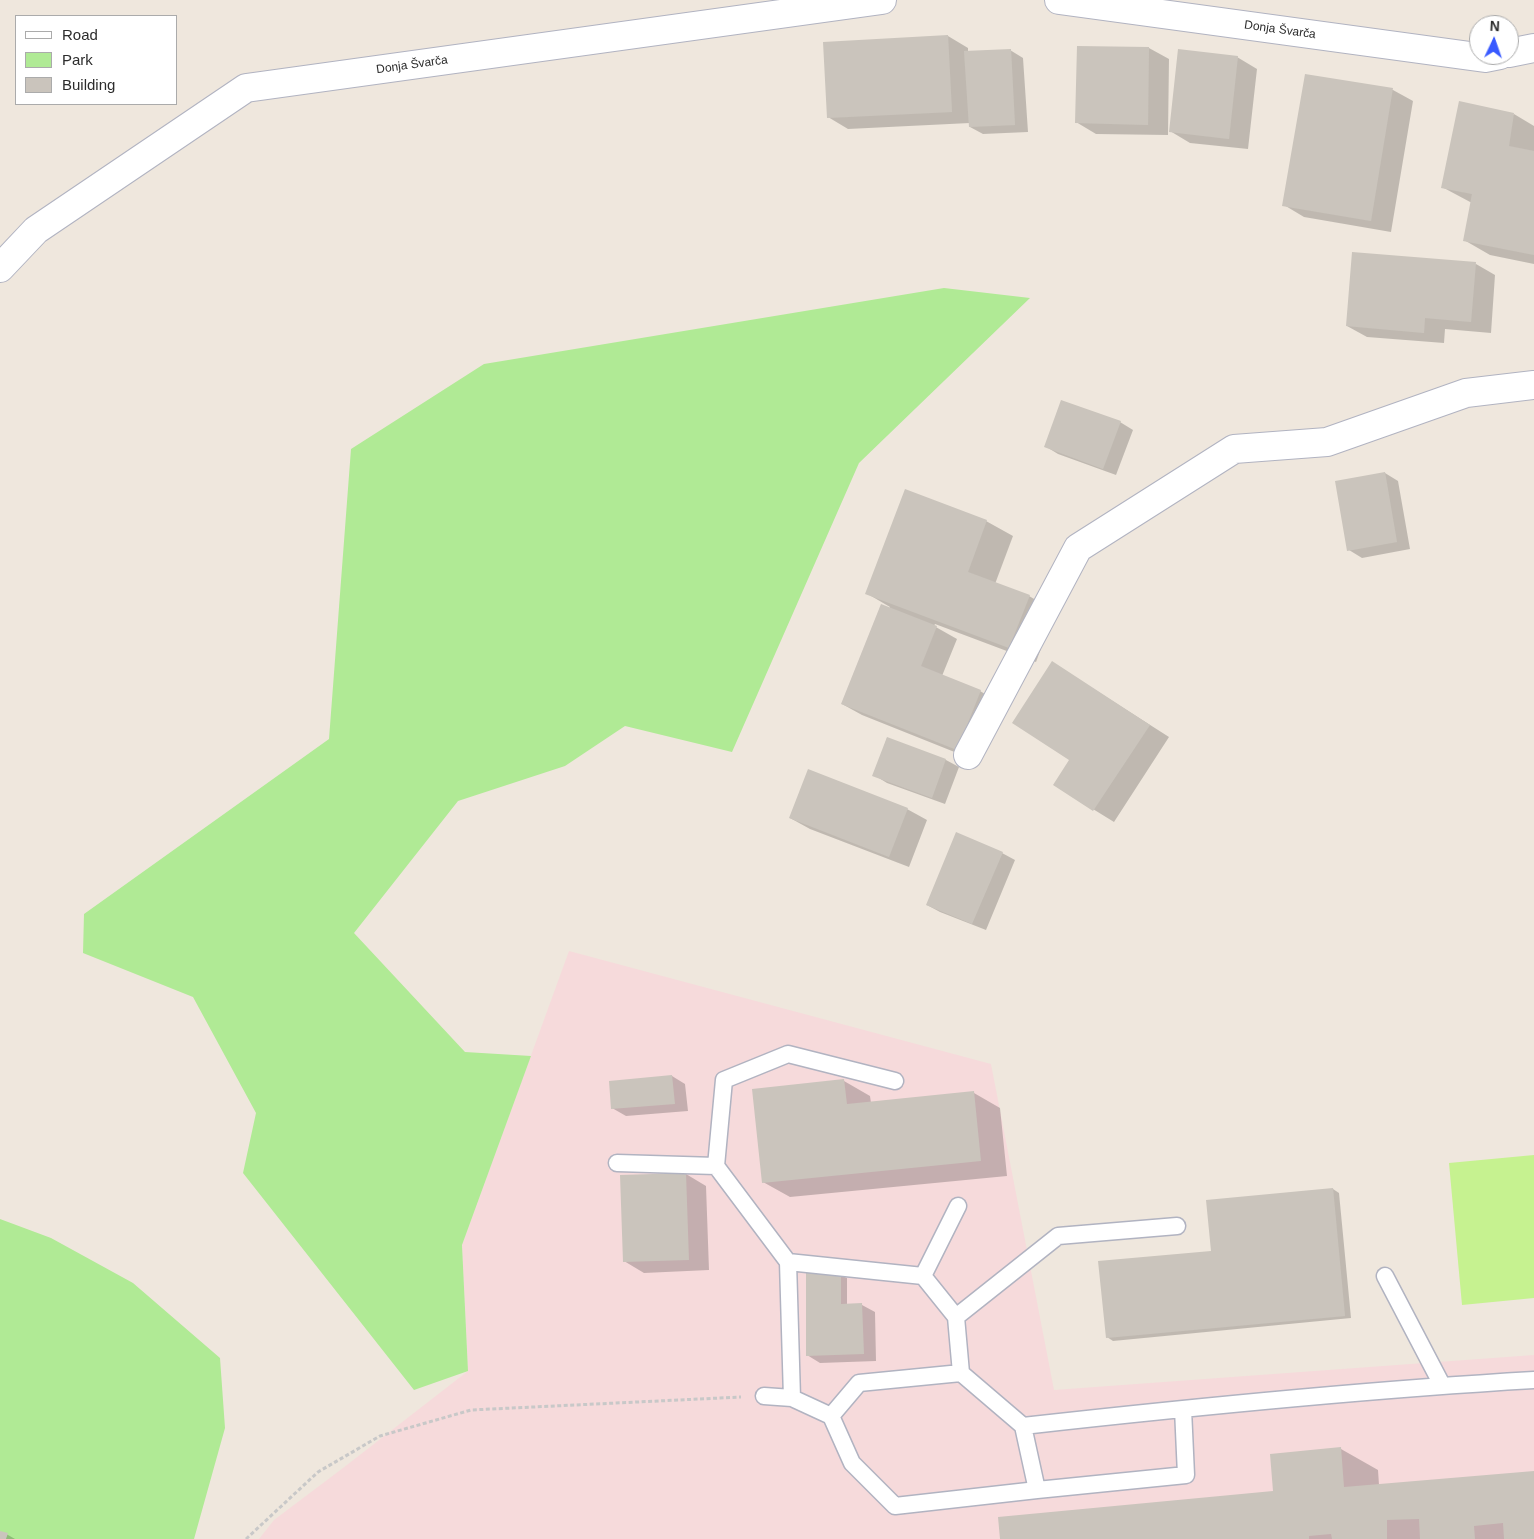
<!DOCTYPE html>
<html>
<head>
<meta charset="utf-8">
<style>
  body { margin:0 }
  #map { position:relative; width:1534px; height:1539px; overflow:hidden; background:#efe7dd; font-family:Helvetica,sans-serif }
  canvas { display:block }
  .legend { position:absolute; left:15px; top:15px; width:162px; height:90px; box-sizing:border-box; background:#fff; border:1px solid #ababab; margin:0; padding:6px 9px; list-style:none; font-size:15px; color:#2c2c2c }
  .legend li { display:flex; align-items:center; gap:10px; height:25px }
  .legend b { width:25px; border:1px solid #ababab }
  .north { position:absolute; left:1469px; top:15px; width:50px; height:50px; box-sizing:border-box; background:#fff; border:1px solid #ababab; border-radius:50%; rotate:3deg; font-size:14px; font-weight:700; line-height:20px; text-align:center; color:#2c2c2c }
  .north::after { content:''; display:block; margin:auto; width:18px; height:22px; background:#395aff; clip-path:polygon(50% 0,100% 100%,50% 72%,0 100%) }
</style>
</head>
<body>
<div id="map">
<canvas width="1534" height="1539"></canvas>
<ul class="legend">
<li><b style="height:6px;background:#fff"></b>Road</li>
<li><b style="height:14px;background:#b0ea95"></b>Park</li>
<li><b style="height:14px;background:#cac4bc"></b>Building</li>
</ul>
<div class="north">N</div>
</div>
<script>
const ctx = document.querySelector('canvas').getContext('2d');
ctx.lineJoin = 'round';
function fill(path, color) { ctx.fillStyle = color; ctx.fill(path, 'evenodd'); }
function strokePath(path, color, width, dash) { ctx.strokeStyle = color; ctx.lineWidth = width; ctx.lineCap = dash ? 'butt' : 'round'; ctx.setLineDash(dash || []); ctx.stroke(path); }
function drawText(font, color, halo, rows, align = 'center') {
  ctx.font = font + ' Helvetica,sans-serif'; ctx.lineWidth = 4; ctx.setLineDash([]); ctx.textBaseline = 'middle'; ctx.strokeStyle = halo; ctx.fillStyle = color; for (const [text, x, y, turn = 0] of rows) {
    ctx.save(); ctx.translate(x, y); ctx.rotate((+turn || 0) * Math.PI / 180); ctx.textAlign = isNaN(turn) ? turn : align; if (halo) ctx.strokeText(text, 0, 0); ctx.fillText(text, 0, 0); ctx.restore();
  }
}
fill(new Path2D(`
  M569 951 991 1064 1054 1390 1534 1355V1539H259L274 1520 343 1468 468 1371 462 1245Z`), '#f6dadb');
fill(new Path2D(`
  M944 288 1030 298 859 463 732 752 625 726 565 766 458 801 354 933 465 1052 531 1056 462 1245 468 1371 414 1390 243 1173 256 1113 193 997 83 953 84 914 329 739 351 449 484 364Z
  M0 1219 51 1238 133 1283 220 1358 225 1428 194 1539H0Z`), '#b0ea95');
fill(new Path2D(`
  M1534 1155V1298L1462 1305 1449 1163Z`), '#c6f290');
fill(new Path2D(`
  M948 36 968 48V52L1010 50 1023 58 1028 132 983 134 970 127V123L848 129 828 117Z
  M1078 47 1149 48 1169 59 1168 135 1096 134 1076 122Z
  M1237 57 1257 69 1248 149 1190 143 1170 131Z
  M1306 75 1393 90 1413 101 1391 232 1304 217 1284 205Z
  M1514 114 1534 126V264L1490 255 1464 240 1472 203 1442 187Z
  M1476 264 1495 275 1491 333 1445 329 1444 343 1367 337 1347 326Z
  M1120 422 1133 430 1116 475 1058 454 1045 446Z
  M1385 473 1398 481 1410 549 1362 558 1349 550Z
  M986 521 1013 536 995 584 1029 596 1055 611 1036 662 935 624 934 626 957 639 942 676 980 691 1000 703 977 761 862 715 842 704 890 607 866 593Z
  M1053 663 1169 737 1114 822 1054 785 1071 760Z
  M887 738 946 760 959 767 945 804 887 783 874 775Z
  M907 809 927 820 909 867 810 829 790 818Z
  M1002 853 1015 860 986 930 940 912 927 905Z
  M672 1076 685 1084 688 1111 626 1116 612 1108Z
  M844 1081 870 1096 871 1103 974 1093 1000 1108 1007 1176 790 1197 763 1182Z
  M686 1174 706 1186 709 1270 644 1273 624 1261 621 1177Z
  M1333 1189 1339 1193 1351 1318 1113 1341 1107 1337 1213 1252Z
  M840 1275 847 1278V1305H862L875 1312 876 1361 820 1363 807 1355Z
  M1341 1449 1378 1470 1379 1485 1534 1472V1539H1001L1275 1492Z
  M0 1532 8 1535 15 1539H0Z`), '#0003');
fill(new Path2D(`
  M948 35 952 112 827 118 823 42Z
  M1077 46 1149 47 1148 125 1075 123Z
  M1011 49 1015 125 969 127 964 51Z
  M1178 49 1238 56 1229 139 1169 132Z
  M1305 74 1393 88 1371 221 1282 206Z
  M1459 101 1514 113 1509 146 1534 151V255L1463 241 1472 194 1441 188Z
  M1352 252 1476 262 1471 322 1425 318 1424 333 1346 326Z
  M1061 400 1121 421 1103 469 1044 447Z
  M1385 472 1397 542 1347 551 1335 481Z
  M905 489 987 520 968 572 1030 595 1009 648 865 594Z
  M881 604 937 626 921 666 981 690 957 750 841 704Z
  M1052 661 1150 725 1093 811 1053 785 1069 760 1012 723Z
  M887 737 946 759 932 798 872 776Z
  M808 769 908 808 889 857 789 818Z
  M956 832 1003 852 972 924 926 905Z
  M672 1075 675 1104 611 1109 609 1081Z
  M844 1079 847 1104 974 1091 981 1161 762 1183 752 1089Z
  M686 1173 689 1260 623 1262 620 1175Z
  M1333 1188 1345 1316 1106 1338 1098 1261 1211 1251 1206 1200Z
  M806 1273H841V1304L862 1303 864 1354 806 1356Z
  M1341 1447 1344 1487 1534 1471V1539H1504L1503 1523 1474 1526 1475 1539H1420L1419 1519 1387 1520V1539H1332L1331 1534 1309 1536V1539H1000L998 1517 1273 1491 1270 1454Z
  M0 1531 8 1533 6 1539H0Z`), '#cac4bc');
const lane = new Path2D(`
  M617 1163 716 1166 788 1262 792 1398
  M716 1166 724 1080 788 1054 895 1081
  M788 1262 923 1276 958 1206
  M923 1276 956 1317 1058 1236 1177 1226
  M1385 1276 1442 1385
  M956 1317 961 1373
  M764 1396 792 1398 831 1416 852 1463 895 1506 1037 1490 1023 1426 961 1373 859 1383 831 1416
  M1023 1426C1193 1407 1363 1390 1534 1380
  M1037 1490 1186 1475 1183 1409`);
const street = new Path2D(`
  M1059 0 1485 58 1500 55
  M1509 53 1534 48
  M0 268 36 230 246 88 882 0
  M968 755 1078 548 1234 449 1327 442 1466 393 1534 385`);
strokePath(lane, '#b1b3c1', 19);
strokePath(street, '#b1b3c1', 30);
strokePath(new Path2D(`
  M246 1539 318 1472 380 1436 471 1410 741 1397`), '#c8c8c8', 3, [4, 2.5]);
strokePath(lane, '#fff', 16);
strokePath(street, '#fff', 28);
drawText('12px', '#2c2c2c', '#fff', [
  ["Donja Švarča",1280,30,8],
  ["Donja Švarča",412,65,-8]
]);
</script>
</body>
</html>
